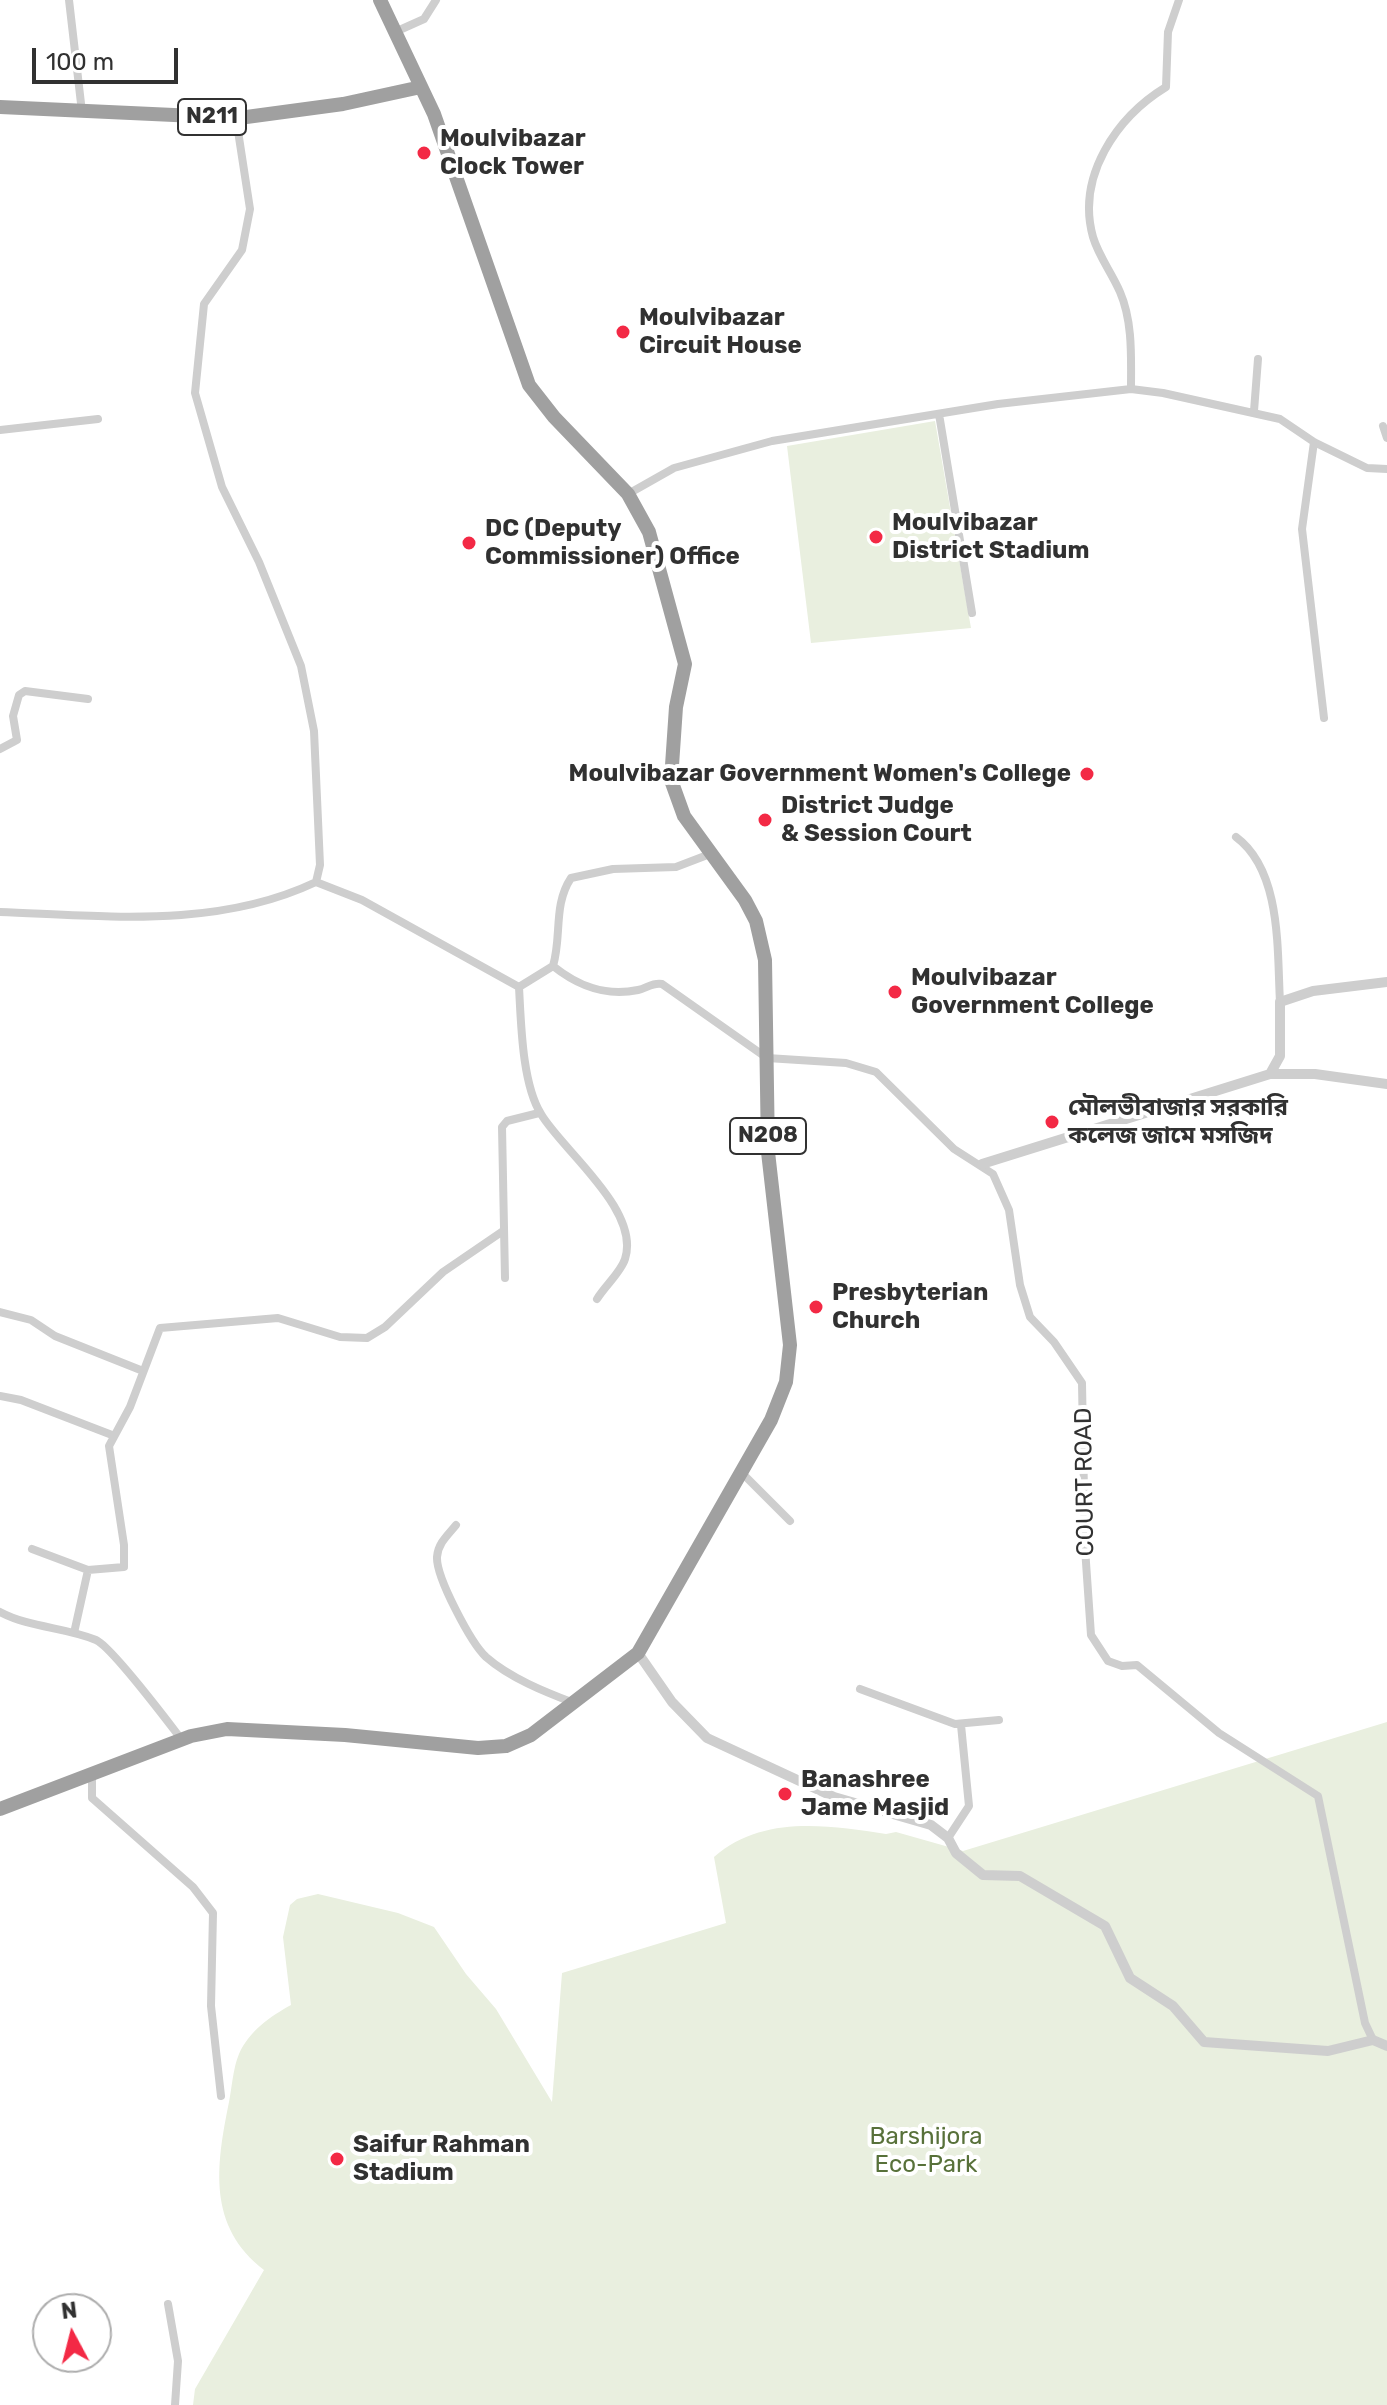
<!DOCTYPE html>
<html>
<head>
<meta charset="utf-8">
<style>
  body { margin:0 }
  #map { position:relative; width:1387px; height:2405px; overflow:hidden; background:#fff; font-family:Rubik,sans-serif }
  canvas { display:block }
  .north { position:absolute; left:32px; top:2293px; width:80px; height:80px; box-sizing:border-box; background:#fff; border:2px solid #adadad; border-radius:50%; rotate:353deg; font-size:22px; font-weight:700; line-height:32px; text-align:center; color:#313131 }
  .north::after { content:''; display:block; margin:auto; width:28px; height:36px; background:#f32945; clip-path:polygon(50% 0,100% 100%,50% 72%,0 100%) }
  .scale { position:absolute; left:32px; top:48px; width:146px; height:36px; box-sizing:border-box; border:4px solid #313131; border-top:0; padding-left:10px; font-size:24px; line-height:28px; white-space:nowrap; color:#313131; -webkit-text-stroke:6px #fff; paint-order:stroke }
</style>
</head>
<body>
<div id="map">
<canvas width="1387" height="2405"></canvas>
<div class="north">N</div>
<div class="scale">100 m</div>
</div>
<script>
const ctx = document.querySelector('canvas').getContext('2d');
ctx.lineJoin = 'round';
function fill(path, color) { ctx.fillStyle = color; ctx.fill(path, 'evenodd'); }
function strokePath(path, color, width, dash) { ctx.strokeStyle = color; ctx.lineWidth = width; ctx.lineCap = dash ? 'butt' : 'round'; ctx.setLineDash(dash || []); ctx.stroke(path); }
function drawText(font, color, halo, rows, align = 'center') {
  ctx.font = font + ' Rubik,"Noto Sans Bengali",sans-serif'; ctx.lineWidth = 8; ctx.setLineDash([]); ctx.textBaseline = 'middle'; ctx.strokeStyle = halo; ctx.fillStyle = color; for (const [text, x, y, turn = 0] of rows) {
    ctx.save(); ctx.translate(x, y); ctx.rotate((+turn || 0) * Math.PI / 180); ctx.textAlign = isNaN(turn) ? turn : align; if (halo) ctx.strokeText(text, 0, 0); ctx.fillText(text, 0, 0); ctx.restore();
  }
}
fill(new Path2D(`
  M935 421 971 628 811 643 787 446Z
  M1387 1722V2405H193L195 2389 264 2270C207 2226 216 2166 229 2102 232 2087 233 2068 239 2054 249 2031 271 2016 291 2005L283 1937 290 1905 297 1899 318 1894 398 1913 434 1927 466 1974 496 2009 552 2102 562 1973 726 1923 714 1857C762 1815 827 1825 886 1834L896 1832 963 1851Z`), '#e9efdf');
strokePath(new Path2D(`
  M69 0 82 112
  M395 32 424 19 436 0
  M236 118 250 209 242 250 204 304 195 393 222 487 259 562 301 666 314 731 320 865 316 882 362 900 519 987C521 1022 522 1084 541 1114 562 1150 641 1210 625 1259 621 1272 605 1286 597 1299
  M1131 389C1131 358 1133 322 1120 292 1112 273 1099 257 1093 237 1076 176 1117 117 1166 87L1168 32 1179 0
  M1254 411 1258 359
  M939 414 972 613
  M1383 426 1387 438
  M0 430 98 419
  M1314 442 1302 529 1324 718
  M628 494 674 468 772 441 998 404 1131 389 1163 393 1280 419 1314 442 1367 468 1387 469
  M0 749 17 740 13 716 19 695 25 691 88 699
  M1236 837C1282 871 1277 951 1280 1002
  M0 912C106 916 217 929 316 882
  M553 966C578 986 605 997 638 990 647 988 653 982 662 984L767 1058 846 1063 876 1072 954 1149 993 1174 1009 1210 1020 1285 1030 1317 1054 1342 1082 1383 1085 1548 1091 1635 1108 1661 1122 1666 1137 1665 1219 1733 1318 1796 1365 2023 1373 2040
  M519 987 553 966C562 936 553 905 571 878L613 869 676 867 710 854
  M505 1278 502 1127 507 1121 539 1113
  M0 1312 31 1320 55 1336 143 1371
  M0 1396 21 1400 112 1435
  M741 1472 790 1521
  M456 1525C448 1535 438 1543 437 1557 436 1577 471 1643 486 1657 510 1678 545 1692 574 1703
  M32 1549 88 1570 124 1567V1545L109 1446 130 1407 160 1328 278 1318 340 1337 367 1338 385 1327 443 1272 503 1231
  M0 1612C30 1628 65 1627 96 1640 112 1647 168 1722 182 1740
  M74 1633 88 1570
  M860 1689 955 1724 999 1720
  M92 1776V1798L193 1887 213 1913 211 2006 221 2096
  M948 1838 969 1806 961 1725
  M168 2304 178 2361 175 2405`), '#cecece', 8);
strokePath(new Path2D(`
  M1270 1074 1280 1056V1002L1313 991 1387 982
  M982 1164 1270 1074H1315L1387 1084
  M638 1653 672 1702 707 1738 834 1797 931 1825 948 1838 956 1853 983 1875 1020 1876 1105 1926 1130 1978 1173 2006 1204 2042 1328 2051 1373 2040 1387 2046`), '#cecece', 10);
strokePath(new Path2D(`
  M0 107 239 118 343 104 421 87
  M0 1809 191 1736 227 1729 345 1735 478 1748 506 1746 531 1735 638 1653 771 1420 786 1382 790 1345 768 1152 765 960 756 921 745 900 684 816 671 780 676 707 685 664 649 532 628 494 554 417 529 385 434 114 380 0`), '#a0a0a0', 14);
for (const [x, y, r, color] of [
  [424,153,8,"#f32945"],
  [623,332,8,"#f32945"],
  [876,537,8,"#f32945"],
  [469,543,8,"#f32945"],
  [1087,774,8,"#f32945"],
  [765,820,8,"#f32945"],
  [895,992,8,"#f32945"],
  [1052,1122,8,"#f32945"],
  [816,1307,8,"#f32945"],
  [785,1794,8,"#f32945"],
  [337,2159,8,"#f32945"]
]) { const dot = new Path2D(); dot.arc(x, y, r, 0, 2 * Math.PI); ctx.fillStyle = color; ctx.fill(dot); strokePath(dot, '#fff', 3); }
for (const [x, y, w] of [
  [212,117,68],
  [768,1136,76]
]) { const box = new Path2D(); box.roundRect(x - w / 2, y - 18, w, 36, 6); ctx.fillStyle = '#fff'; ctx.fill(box); strokePath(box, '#313131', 2); }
drawText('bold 22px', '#313131', null, [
  ["N211",212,117],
  ["N208",768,1136]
]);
drawText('bold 24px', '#313131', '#fff', [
  ["Moulvibazar",440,139],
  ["Clock Tower",440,167],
  ["Moulvibazar",639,318],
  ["Circuit House",639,346],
  ["Moulvibazar",892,523],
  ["District Stadium",892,551],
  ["DC (Deputy",485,529],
  ["Commissioner) Office",485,557],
  ["Moulvibazar Government Women's College",1071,774,"right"],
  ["District Judge",781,806],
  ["& Session Court",781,834],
  ["Moulvibazar",911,978],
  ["Government College",911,1006],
  ["মৌলভীবাজার সরকারি",1068,1108],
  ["কলেজ জামে মসজিদ",1068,1136],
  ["Presbyterian",832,1293],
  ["Church",832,1321],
  ["Banashree",801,1780],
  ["Jame Masjid",801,1808],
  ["Saifur Rahman",353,2145],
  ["Stadium",353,2173]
], 'left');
drawText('24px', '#313131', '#fff', [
  ["COURT ROAD",1085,1482,-91]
]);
drawText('24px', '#58713a', '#fff', [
  ["Barshijora",926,2137],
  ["Eco-Park",926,2165]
]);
</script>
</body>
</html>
